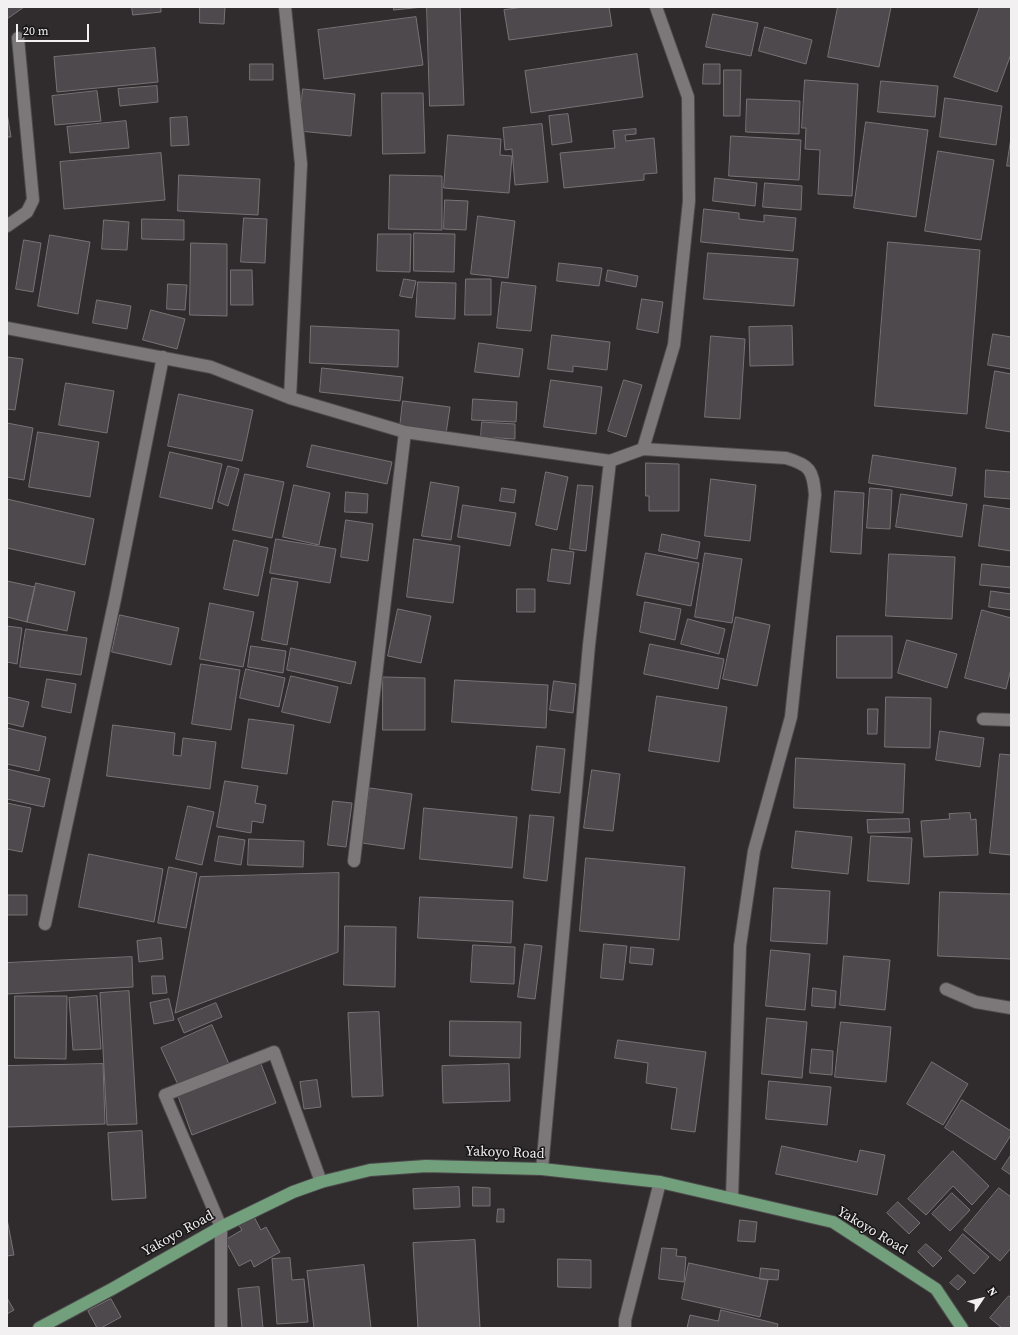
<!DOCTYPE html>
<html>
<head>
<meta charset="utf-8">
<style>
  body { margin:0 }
  #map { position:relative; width:1018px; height:1335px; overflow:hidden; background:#302c2e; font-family:"Source Serif 4",serif }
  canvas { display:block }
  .frame { position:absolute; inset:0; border:8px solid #f3f0f2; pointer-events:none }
  .north { position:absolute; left:962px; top:1279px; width:40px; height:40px; -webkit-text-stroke:3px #171516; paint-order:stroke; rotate:55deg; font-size:11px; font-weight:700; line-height:16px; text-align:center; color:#f3f0f2 }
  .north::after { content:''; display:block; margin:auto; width:14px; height:18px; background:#f3f0f2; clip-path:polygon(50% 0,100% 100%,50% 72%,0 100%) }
  .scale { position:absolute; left:16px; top:24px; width:73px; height:18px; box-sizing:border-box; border:2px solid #f3f0f2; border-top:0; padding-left:5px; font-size:12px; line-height:14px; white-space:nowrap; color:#f3f0f2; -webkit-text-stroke:3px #171516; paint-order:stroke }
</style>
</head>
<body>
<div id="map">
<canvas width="1018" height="1335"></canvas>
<div class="frame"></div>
<div class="north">N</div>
<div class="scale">20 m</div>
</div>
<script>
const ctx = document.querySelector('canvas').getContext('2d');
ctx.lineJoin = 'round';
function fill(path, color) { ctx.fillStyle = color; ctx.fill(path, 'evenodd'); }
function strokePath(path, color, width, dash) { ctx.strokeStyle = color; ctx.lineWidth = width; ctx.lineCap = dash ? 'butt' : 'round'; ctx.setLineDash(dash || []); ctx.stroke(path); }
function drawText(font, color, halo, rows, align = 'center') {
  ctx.font = font + ' "Source Serif 4",serif'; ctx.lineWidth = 3; ctx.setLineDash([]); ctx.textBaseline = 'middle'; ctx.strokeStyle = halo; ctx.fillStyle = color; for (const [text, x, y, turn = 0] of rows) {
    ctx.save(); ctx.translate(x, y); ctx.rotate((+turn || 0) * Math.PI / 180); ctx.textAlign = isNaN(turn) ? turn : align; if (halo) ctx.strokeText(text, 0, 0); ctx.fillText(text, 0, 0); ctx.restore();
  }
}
const building = new Path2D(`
  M7 7H24L7 19Z
  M132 7H161V12L133 15Z
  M200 7H225L224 24 200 23Z
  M394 7H423L394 10Z
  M427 7H460L464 105 430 106Z
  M525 7H609L612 26 509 40 504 10Z
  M838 7H891L879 67 828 57Z
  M980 7H1011V54L997 92 954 77Z
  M713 14 758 23 751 56 706 47Z
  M416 17 423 65 324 79 318 30Z
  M765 27 812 40 806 64 759 51Z
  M155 48 158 82 57 92 54 57Z
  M637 54 643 97 531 113 525 71Z
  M250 64H273V80H250Z
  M704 64H720V84H703Z
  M724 70H741L740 116H724Z
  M805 80 858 84 852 196 818 194 820 150 805 149 806 128H802Z
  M881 81 938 86 935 117 878 112Z
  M157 86 158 102 120 106 118 89Z
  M303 89 355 94 351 136 299 131Z
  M97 91 101 121 55 125 52 96Z
  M382 93H423L425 153 383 154Z
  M945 98 1002 106 996 145 940 137Z
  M747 99 800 101 799 134 746 132Z
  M7 113 11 137H7Z
  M568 114 572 142 552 145 549 116Z
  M187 117 189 145 171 146 170 118Z
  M126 121 129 148 70 153 67 127Z
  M866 122 928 130 916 217 854 208Z
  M542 124 548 182 515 185 512 149 505 150 503 128Z
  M636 129V134L625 135 626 141 654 138 657 173 644 174V180L564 188 560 153 615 148 613 131Z
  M448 135 501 139 500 155 512 156 509 193 444 188Z
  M731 136 801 140 799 180 729 176Z
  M1011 138V166H1007Z
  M938 151 994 160 981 240 925 231Z
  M161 153 165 200 64 209 60 162Z
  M179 175 260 179 258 215 178 211Z
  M390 175 442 176V230L389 229Z
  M715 178 757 183 755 206 713 201Z
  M765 183 802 186 801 210 763 207Z
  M445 200 468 201 466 230 444 229Z
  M704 209 739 213V219L764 222V215L796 218 793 251 701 242Z
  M478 216 515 221 508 278 471 274Z
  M244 218 267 219 265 263 241 262Z
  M142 219 184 220V240L142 239Z
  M104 220 129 222 127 250 102 249Z
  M414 233 455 234 454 272 414 271Z
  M378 234H411L410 272 377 271Z
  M50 235 90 242 78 314 38 306Z
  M24 240 41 243 33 292 16 289Z
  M888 242 980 250 967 414 875 406Z
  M191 243 227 244V316L190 315Z
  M708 253 798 259 794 306 704 299Z
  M559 263 602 268 599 286 557 281Z
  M231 270H252L253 305H231Z
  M608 270 638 276 636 287 606 281Z
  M404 279 416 281 412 298 400 296Z
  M466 279H491V315H465Z
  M418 282 456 283 455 319 416 317Z
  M502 282 536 286 531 331 497 328Z
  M168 284 187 285 185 310 167 309Z
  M642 299 663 302 658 333 637 329Z
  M97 300 131 306 127 329 93 323Z
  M151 310 185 319 177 349 143 340Z
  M311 326 399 330 398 367 310 363Z
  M792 326 793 365 750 366 749 327Z
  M993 334 1011 337V369L988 365Z
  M552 335 610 342 607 370 573 366V372L548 369Z
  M711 336 745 339 740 419 705 417Z
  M479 343 523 349 519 377 475 372Z
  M7 357 23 359 15 410 7 409Z
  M322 368 403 377 400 401 320 392Z
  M995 371 1011 374V432L986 428Z
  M551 380 602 387 596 434 544 427Z
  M624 380 642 385 626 437 608 431Z
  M66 383 114 391 107 433 59 425Z
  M179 394 253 410 242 461 168 446Z
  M473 399 517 402 516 422 472 420Z
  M403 401 450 407 446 434 400 427Z
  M482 422 515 424V439L481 437Z
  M7 423 33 428 24 480 7 477Z
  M38 432 99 442 90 497 29 487Z
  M312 445 392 462 387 484 307 467Z
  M170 452 222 464 212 509 160 497Z
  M873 455 956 468 952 496 869 483Z
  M646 463 679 464V511H649V496H646Z
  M228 466 239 469 228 506 218 502Z
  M986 470 1011 472V499L985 497Z
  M546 472 568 477 557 530 536 525Z
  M245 474 284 482 272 538 233 530Z
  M711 479 756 485 750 541 705 536Z
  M431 482 459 487 451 540 422 536Z
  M294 485 330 493 319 545 283 537Z
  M578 485 593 486 586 551 570 549Z
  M502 488 516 490 514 503 500 501Z
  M870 488 892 490 890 529 867 528Z
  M835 491 864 493 861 554 831 552Z
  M346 492 368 494 367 513 345 512Z
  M901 494 967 504 962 537 896 527Z
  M7 499 94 519 85 565 7 548Z
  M463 505 516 513 510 546 458 537Z
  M984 505 1011 509V551L979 546Z
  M346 520 373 524 368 561 341 557Z
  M662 534 700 542 697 559 659 551Z
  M276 539 336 549 330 583 270 573Z
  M414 539 460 546 453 603 407 597Z
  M234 540 268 548 258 596 224 589Z
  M552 549 574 552 570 584 548 581Z
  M646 553 699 563 691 606 637 595Z
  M705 553 742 559 732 623 695 617Z
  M889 554 955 557 952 619 886 616Z
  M982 564 1011 567V588L980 585Z
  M272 578 298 582 287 645 262 640Z
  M7 581 35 587 27 622 7 617Z
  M36 583 75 592 67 631 27 622Z
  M517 589H535V612H517Z
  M991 591 1011 594V610L989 607Z
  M645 602 681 609 675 640 640 632Z
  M210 603 254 612 243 667 200 659Z
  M398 609 431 616 421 663 388 656Z
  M982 610 1011 618V669L1006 689 965 678Z
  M120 615 179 628 171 665 112 652Z
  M736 617 770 625 757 686 723 679Z
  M688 619 725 629 719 654 681 644Z
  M7 626 22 628 17 664 7 662Z
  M26 629 87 638 81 675 20 667Z
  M837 636H892V678H837Z
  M907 640 957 654 947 688 898 673Z
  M650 644 724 659 718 689 644 674Z
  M251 646 286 651 283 673 248 667Z
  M291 648 356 662 351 684 287 670Z
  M201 664 240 670 231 730 192 724Z
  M246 669 285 678 279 707 240 698Z
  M291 676 338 687 330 723 282 712Z
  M383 677 425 678V730H383Z
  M47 679 76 684 71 713 42 707Z
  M455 680 548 685 546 728 452 722Z
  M554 681 576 684 573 713 550 710Z
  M657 696 727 707 719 762 649 751Z
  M7 697 29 702 23 727 7 723Z
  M886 697 931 698 930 748 885 747Z
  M868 709H878L877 734H868Z
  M249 719 294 725 287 774 242 768Z
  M113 725 175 733 173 755 181 756 183 738 216 742 210 789 107 776Z
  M7 728 46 737 39 771 7 764Z
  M940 731 984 738 980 767 936 760Z
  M537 746 565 749 560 793 532 790Z
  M1000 754 1011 755V855L990 853Z
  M796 758 905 764 903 813 794 808Z
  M7 769 50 779 44 807 7 799Z
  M592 770 620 774 613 831 584 828Z
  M225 781 258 786 255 803 266 805 263 823 252 821 251 833 217 827Z
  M370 788 412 794 404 849 362 843Z
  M333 801 352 803 346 847 328 845Z
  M7 803 31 808 22 852 7 849Z
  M188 806 214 812 202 865 176 859Z
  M424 808 517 817 512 868 420 859Z
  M970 813 971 820 976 819 978 855 924 857 921 821 950 819 949 814Z
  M530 815 554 817 547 881 524 878Z
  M909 819 910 832 868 833 867 820Z
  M796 831 852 837 848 874 792 868Z
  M219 836 245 840 241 865 215 861Z
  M871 836 912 838 909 884 868 881Z
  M249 839 304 841 303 867 248 865Z
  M89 854 163 869 154 922 79 907Z
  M586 858 685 867 679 940 580 931Z
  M169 867 197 873 186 928 158 923Z
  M339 873 338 952 175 1013 200 877Z
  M774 888 830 891 827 944 771 941Z
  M940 892 1011 894V959L938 956Z
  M8 895H27V915H8Z
  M420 897 513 901 511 943 418 938Z
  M345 926 396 927 395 987 344 985Z
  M161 938 163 959 139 962 137 941Z
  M525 944 542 946 535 999 518 997Z
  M604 944 627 946 623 980 601 978Z
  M473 945 515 947 514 984 471 982Z
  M631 947 654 949 652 965 630 963Z
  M771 950 810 954 805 1010 766 1006Z
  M844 956 890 960 885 1010 840 1005Z
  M132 957 133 987 7 994V963Z
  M152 976H165L167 993 153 994Z
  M813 988 836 991 835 1008 812 1006Z
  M129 991 137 1124 107 1125 100 993Z
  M15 996H67L66 1059 15 1058Z
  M97 996 101 1049 73 1050 69 998Z
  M169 999 174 1020 154 1024 150 1003Z
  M216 1003 222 1017 184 1033 178 1019Z
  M379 1012 383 1096 352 1097 348 1013Z
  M767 1018 807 1022 802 1078 762 1074Z
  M450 1021 521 1022 520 1058 450 1056Z
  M841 1022 891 1027 886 1082 835 1077Z
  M212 1025 229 1064 179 1087 161 1048Z
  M618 1040 706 1052 695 1132 671 1129 677 1088 646 1083 648 1063 615 1058Z
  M812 1049 833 1051 832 1075 810 1073Z
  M932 1062 968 1084 943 1125 907 1104Z
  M103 1064 105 1124 7 1127V1066Z
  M261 1064 276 1103 192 1135 178 1096Z
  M509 1064 510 1101 443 1103 442 1066Z
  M317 1080 321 1107 304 1109 300 1082Z
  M769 1081 831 1087 827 1125 766 1119Z
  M962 1100 1011 1131V1135L995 1160 945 1128Z
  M142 1131 146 1198 112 1200 108 1133Z
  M782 1146 857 1162 860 1150 885 1155 877 1195 776 1174Z
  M953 1151 989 1186 972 1205 953 1186 926 1215 908 1199Z
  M1011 1155V1175L1002 1169Z
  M459 1187 460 1207 414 1209 413 1189Z
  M473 1187 490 1188V1206H473Z
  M999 1188 1011 1197V1248L1000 1261 964 1230Z
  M952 1193 970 1210 950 1231 932 1214Z
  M898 1202 920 1223 909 1234 887 1213Z
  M498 1209H504V1222H497Z
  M253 1215 261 1230 266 1227 280 1252 254 1267 251 1260 239 1266 225 1240 242 1230 238 1224Z
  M7 1219 14 1255 7 1256Z
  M740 1220 757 1222 755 1242 738 1241Z
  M963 1234 989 1257 974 1274 949 1251Z
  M475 1240 480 1328H418L413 1243Z
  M926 1244 942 1258 933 1267 918 1252Z
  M662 1248 677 1249 676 1256 686 1257 684 1282 659 1279Z
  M290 1258 292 1280 304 1279 308 1322 277 1324 272 1259Z
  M558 1259 591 1260V1288L558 1287Z
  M689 1263 768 1280 760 1317 682 1299Z
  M364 1265 371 1328H314L307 1271Z
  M761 1268 779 1270 778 1280 760 1279Z
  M958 1275 966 1282 958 1290 950 1283Z
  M259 1287 263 1328H242L238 1289Z
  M1009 1296 1011 1298V1328H1002L990 1318Z
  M7 1298 14 1310 7 1314Z
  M111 1299 121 1317 101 1328H97L88 1311Z
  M721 1310 778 1324 777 1328H687L690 1315 718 1321Z`);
fill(building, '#4d494c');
strokePath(building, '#777375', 1);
const minor = new Path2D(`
  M285 7 301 164 290 398
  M7 226 27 212 33 200 18 38
  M7 328 211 367 290 398 405 432 610 461
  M643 449 674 345 689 201 688 97 656 7
  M983 719 1011 720
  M354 861 405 432
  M45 924 115 599 163 357
  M946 989 976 1002 1011 1008
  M542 1169 589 645 610 461 643 449 786 458C810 465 813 470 815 495L791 717 754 851 740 946 732 1198
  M221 1328V1227L165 1095 274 1052 321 1182
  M625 1328V1320L660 1182`);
const major = new Path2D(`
  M39 1328 112 1289 221 1227 293 1192 321 1182 370 1170 426 1166 542 1169 660 1182 833 1222 936 1289 962 1328`);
strokePath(minor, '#4d4a4c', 14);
strokePath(major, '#4d4a4c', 14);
strokePath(minor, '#7c787a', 12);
strokePath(major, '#73a07c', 12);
drawText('14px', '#f3f0f2', '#171516', [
  ["Yakoyo Road",505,1153,2],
  ["Yakoyo Road",872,1231,31],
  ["Yakoyo Road",178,1234,-29]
]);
</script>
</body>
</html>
